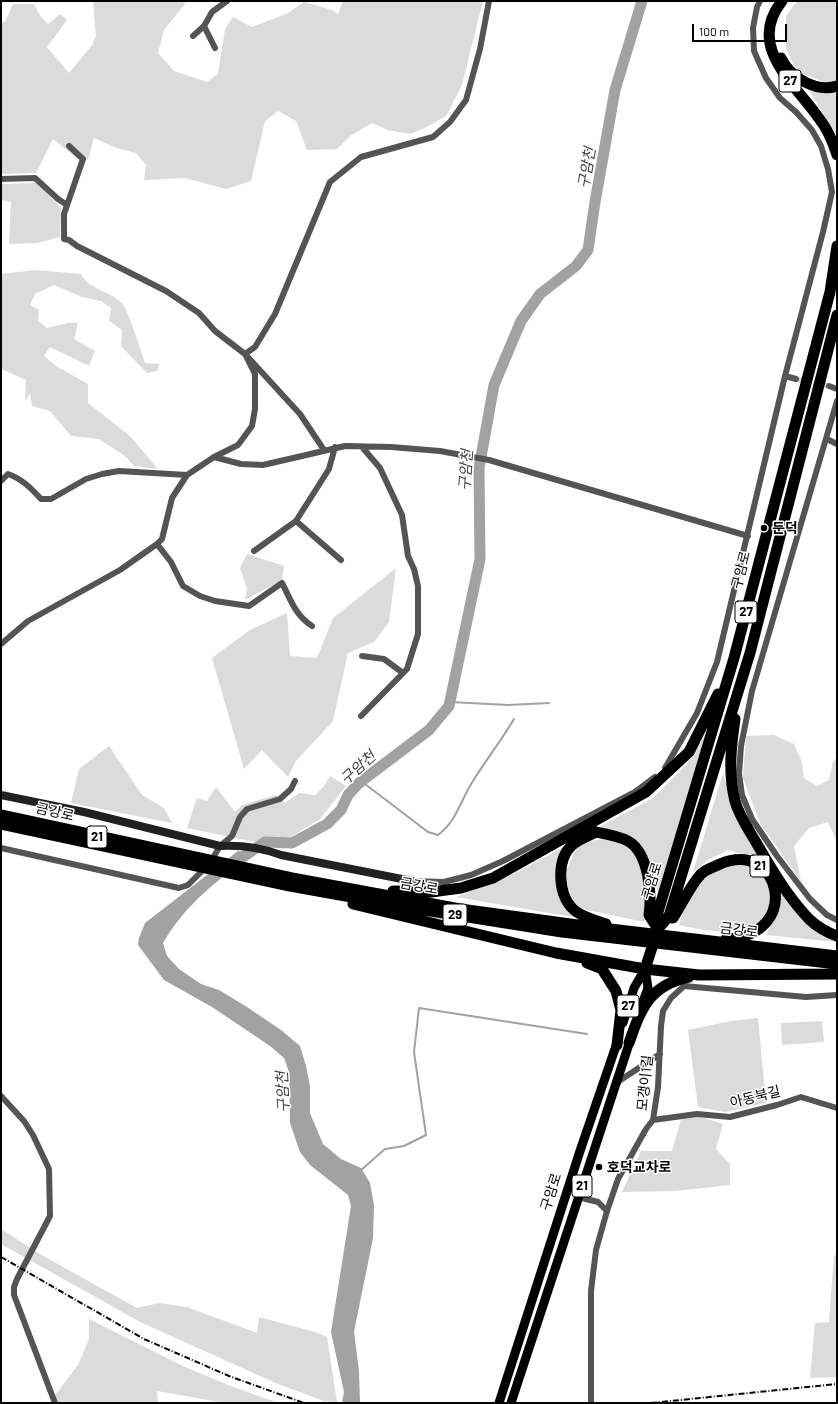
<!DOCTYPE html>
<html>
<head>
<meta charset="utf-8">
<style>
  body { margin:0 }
  #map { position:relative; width:838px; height:1404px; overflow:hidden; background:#fff; font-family:Barlow,sans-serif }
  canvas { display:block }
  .frame { position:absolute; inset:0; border:2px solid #000; pointer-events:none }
  .scale { position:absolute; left:692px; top:24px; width:95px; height:18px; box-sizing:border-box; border:2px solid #000; border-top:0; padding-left:5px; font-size:12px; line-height:14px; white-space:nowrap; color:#000; -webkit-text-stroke:3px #fff; paint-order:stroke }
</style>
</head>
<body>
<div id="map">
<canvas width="838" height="1404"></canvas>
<div class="frame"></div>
<div class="scale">100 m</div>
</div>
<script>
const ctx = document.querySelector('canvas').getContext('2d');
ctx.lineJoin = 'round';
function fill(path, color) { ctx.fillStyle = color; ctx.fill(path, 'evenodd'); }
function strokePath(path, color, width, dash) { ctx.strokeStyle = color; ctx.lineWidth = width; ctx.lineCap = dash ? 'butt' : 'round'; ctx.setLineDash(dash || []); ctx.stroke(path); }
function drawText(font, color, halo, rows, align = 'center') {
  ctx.font = font + ' Barlow,"Noto Sans KR",sans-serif'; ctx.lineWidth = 3; ctx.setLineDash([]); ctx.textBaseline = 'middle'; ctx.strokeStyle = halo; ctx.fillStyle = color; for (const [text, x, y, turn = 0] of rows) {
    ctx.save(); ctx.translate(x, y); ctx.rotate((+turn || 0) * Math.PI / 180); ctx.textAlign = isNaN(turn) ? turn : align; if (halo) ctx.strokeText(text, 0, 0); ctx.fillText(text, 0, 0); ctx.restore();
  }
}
fill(new Path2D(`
  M96 1H185V4L164 30 158 53 174 71 207 82 218 74 225 29 233 17 252 27 288 13 304 2 332 10 338 14 343 1H483L462 85 446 116 425 128 410 134 388 130 372 123 350 136 337 149 307 150 296 121 278 111 265 121 251 181 226 189 185 178 144 180 146 165 136 153 116 148 94 138 88 160 78 159 53 139 36 173 1 174V21L5 22 13 4H34L41 17 48 24 60 14 67 20 47 47 69 73 92 45 96 36 93 3Z
  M797 1H837V80L826 83 796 71 786 48V16Z
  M808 89 837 90V136Z
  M38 183 61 208 60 237 37 243 9 244 11 202 1 200V184Z
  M36 270 81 274C88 289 109 291 121 302 128 309 141 351 145 363L159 364 157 371 147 373 121 346 122 330 109 321 111 308 101 301 82 297 54 285 35 294 30 305 39 310 38 321 47 328 68 323H78L74 339 95 351 89 366 50 347 44 356 56 366 88 384V403L130 436 158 469 134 466 125 456 99 439 71 436 50 411 32 406 30 393 25 401 26 380 1 369V274Z
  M247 554 284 566 282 580 245 600 247 589 240 568Z
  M396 568 389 622 374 642 348 653 333 721 296 761 288 777 262 750 244 769 212 658 250 630 287 613 290 656 317 658 333 618Z
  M708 731 658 897C657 884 651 857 642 847 631 835 614 831 599 827L653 798 686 765Z
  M774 735 794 744 802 762 804 778 817 786 829 780 833 762 837 756V842L828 822 809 828 794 846 801 882 760 823 743 778 746 736Z
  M109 746 142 795 164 808 172 823 71 803 79 769Z
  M723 773 736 817 762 860 728 850 708 860 693 872Z
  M330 776 346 786 320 819 289 838H264L255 842 187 828 197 798 207 801 216 787 235 812 242 805 275 795 285 803 299 793 315 795 324 786Z
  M604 839C611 841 621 843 627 847 649 860 645 900 644 922L578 908 566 886 567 869 576 849 588 841Z
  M564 847 556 868 561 901 578 918 456 897 511 875Z
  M733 864C740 866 754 866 760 870 780 884 771 920 749 928 728 935 701 930 679 925L685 906 707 875Z
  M778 884 820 932 837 942 766 935 773 918Z
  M758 1018 766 1103 725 1112 698 1107 688 1030 731 1021Z
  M822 1021 824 1042 782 1045 781 1023Z
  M701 1117 723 1124 716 1149 730 1164V1185L676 1191 622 1192 641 1151H672L681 1119Z
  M1 1229 38 1253 137 1308 159 1303 187 1307 257 1333 259 1317 315 1332 327 1337 337 1402 324 1401 278 1384 140 1322 1 1244Z
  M834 1255 837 1256V1377L810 1378 815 1323 829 1322Z
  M89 1319 185 1367 233 1387 279 1403H225L157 1391 158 1403H49L78 1365 89 1339Z`), '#dbdbdb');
fill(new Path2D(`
  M238 851 255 854C220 877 184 906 163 943L167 956 179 969 201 984 219 990 247 1007 281 1030 300 1046 306 1066 310 1086V1113L323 1144 341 1159 361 1168 370 1183 374 1205 373 1238 354 1332 359 1371 360 1403H342L344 1392 331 1332 351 1206 348 1195 310 1165 300 1152 290 1123 289 1072 284 1058 270 1046 212 1007 164 980 138 945 139 938 145 923Z`), '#a2a2a2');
strokePath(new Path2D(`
  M450 702 508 705 549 703
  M361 781 428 832 438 835C457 821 460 801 473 781 486 760 501 741 514 719
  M360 1171 385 1149 404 1146 426 1135 414 1052 419 1008 587 1034`), '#a2a2a2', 2);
strokePath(new Path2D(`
  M237 861 265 842 292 843 327 824 341 810 348 795 359 783 429 730 449 706 480 559 479 468 494 385 521 321 540 294 576 266 588 250 595 202 615 90 642 1`), '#a2a2a2', 11);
strokePath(new Path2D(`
  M796 379 829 386`), '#d9d9d9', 6, [6, 3]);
strokePath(new Path2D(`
  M204 26 215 48
  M193 36 204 26 212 12 227 1
  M69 146 83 159 64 214V239L69 240 77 246 166 291 199 313 215 331 245 354 255 374V409L252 426 238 445 214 457
  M1 179 35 178 58 199 67 205
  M785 376 796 379
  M829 386 837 389
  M837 401 752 691 741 746 739 774 742 795 752 819 777 856 810 899 827 915 837 920
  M827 439 837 444
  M324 450 300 414 245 354 255 347 275 314 330 182 361 157 433 137 450 122 466 100 480 49 489 1
  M1 481 8 474C22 479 31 488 41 499H51L86 479 102 474 119 471 187 475 214 457 241 464 263 465 345 446 391 447 440 451 489 460 748 536
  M296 521 341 560
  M157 544 171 562 183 586 200 596 215 601 249 606 282 583C291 600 295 615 312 626
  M254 551 296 521 329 469 335 447
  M1 644 28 621 120 570 157 544 162 539 172 498 187 475
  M362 656 384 659 403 673
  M361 716 407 669 418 634V586L414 569 408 556 402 515 380 468 362 447
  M665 768 697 713 717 662 785 376 823 232 832 192 828 169 821 146 812 130 796 112 780 98 766 78 754 51 753 28 757 7 760 1
  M1 848 179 888 188 885 210 863 220 846 232 836 240 817 247 809 280 799 291 789 295 781
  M412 881 444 882 471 875 503 861 635 792 655 777
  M616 1083 660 1054
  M1 1096 24 1121 33 1135 49 1169 50 1216 17 1279 14 1287V1295L55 1403
  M653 1120 697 1114 730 1117 777 1105 801 1097 837 1108
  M578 1197 598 1202 607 1211
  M591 1403V1291L596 1250 607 1211 618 1179 646 1129 653 1120 658 1087 661 1026 663 1011 671 998 684 986 806 997 837 995`), '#545454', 6);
strokePath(new Path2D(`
  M1 795 84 812 220 846C241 845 262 848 281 855L412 881`), '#212121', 8);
strokePath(new Path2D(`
  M641 1007 648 988 645 969
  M623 1023 634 988 645 969
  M499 1403 580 1151 618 1040
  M511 1403 631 1038`), '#000', 9);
strokePath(new Path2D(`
  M782 1C746 46 794 83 818 117 827 128 833 142 837 155
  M781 58C790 77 816 93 837 86
  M735 719C731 746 728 774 735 801 739 816 749 830 757 844 772 870 788 897 809 919 816 926 828 933 837 936
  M1 815 292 878 460 909 585 926 837 956
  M1 824 290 886 418 909 562 932 837 964
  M393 891 431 892 461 888 493 878 646 792 689 752 718 694
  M353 904 556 953 645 969 699 975 837 974
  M673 918C682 904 690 886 701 874 706 869 714 867 720 864 780 838 804 935 726 939
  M606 924C595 920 579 916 572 908 558 893 556 860 572 845 579 839 588 836 596 832 607 834 619 836 628 841 649 853 652 894 649 915L658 929
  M658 929V912L734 658 830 292 837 246
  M587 963 602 969 616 991 621 1010 617 1045
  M645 969 658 929 669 916 750 653 837 315
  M629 1043C641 1008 650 985 689 977`), '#000', 11);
strokePath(new Path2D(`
  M1 1257 144 1339 229 1376 304 1403
  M651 1403 837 1384`), '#000', 2, [6, 2, 1, 2]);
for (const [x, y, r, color] of [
  [764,528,4,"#000"],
  [599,1167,4,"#000"]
]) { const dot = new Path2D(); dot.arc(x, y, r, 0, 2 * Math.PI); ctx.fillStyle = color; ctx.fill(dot); strokePath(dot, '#fff', 1.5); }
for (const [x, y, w] of [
  [790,81,22],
  [746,612,22],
  [97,837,20],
  [760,866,20],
  [455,915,24],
  [628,1006,22],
  [582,1186,20]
]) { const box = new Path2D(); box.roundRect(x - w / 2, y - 11, w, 22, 3); ctx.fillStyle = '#fff'; ctx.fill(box); strokePath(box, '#000', 1); }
drawText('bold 13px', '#000', null, [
  ["27",790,81],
  ["27",746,612],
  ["21",97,837],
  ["21",760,866],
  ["29",455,915],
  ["27",628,1006],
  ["21",582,1186]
]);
drawText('bold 14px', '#000', '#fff', [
  ["둔덕",772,528],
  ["호덕교차로",607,1167]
], 'left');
drawText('14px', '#000', '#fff', [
  ["구암로",741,570,-76],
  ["금강로",55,812,13],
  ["구암로",652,881,-73],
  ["금강로",419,886,10],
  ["금강로",739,930,7],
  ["모갱이1길",645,1083,-84],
  ["아동북길",755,1097,-14],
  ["구암로",551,1192,-72]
]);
drawText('italic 15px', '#434343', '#fff', [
  ["구암천",587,168,-80],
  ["구암천",466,470,-86],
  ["구암천",358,768,-42],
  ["구암천",283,1092,-93]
]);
</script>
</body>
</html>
